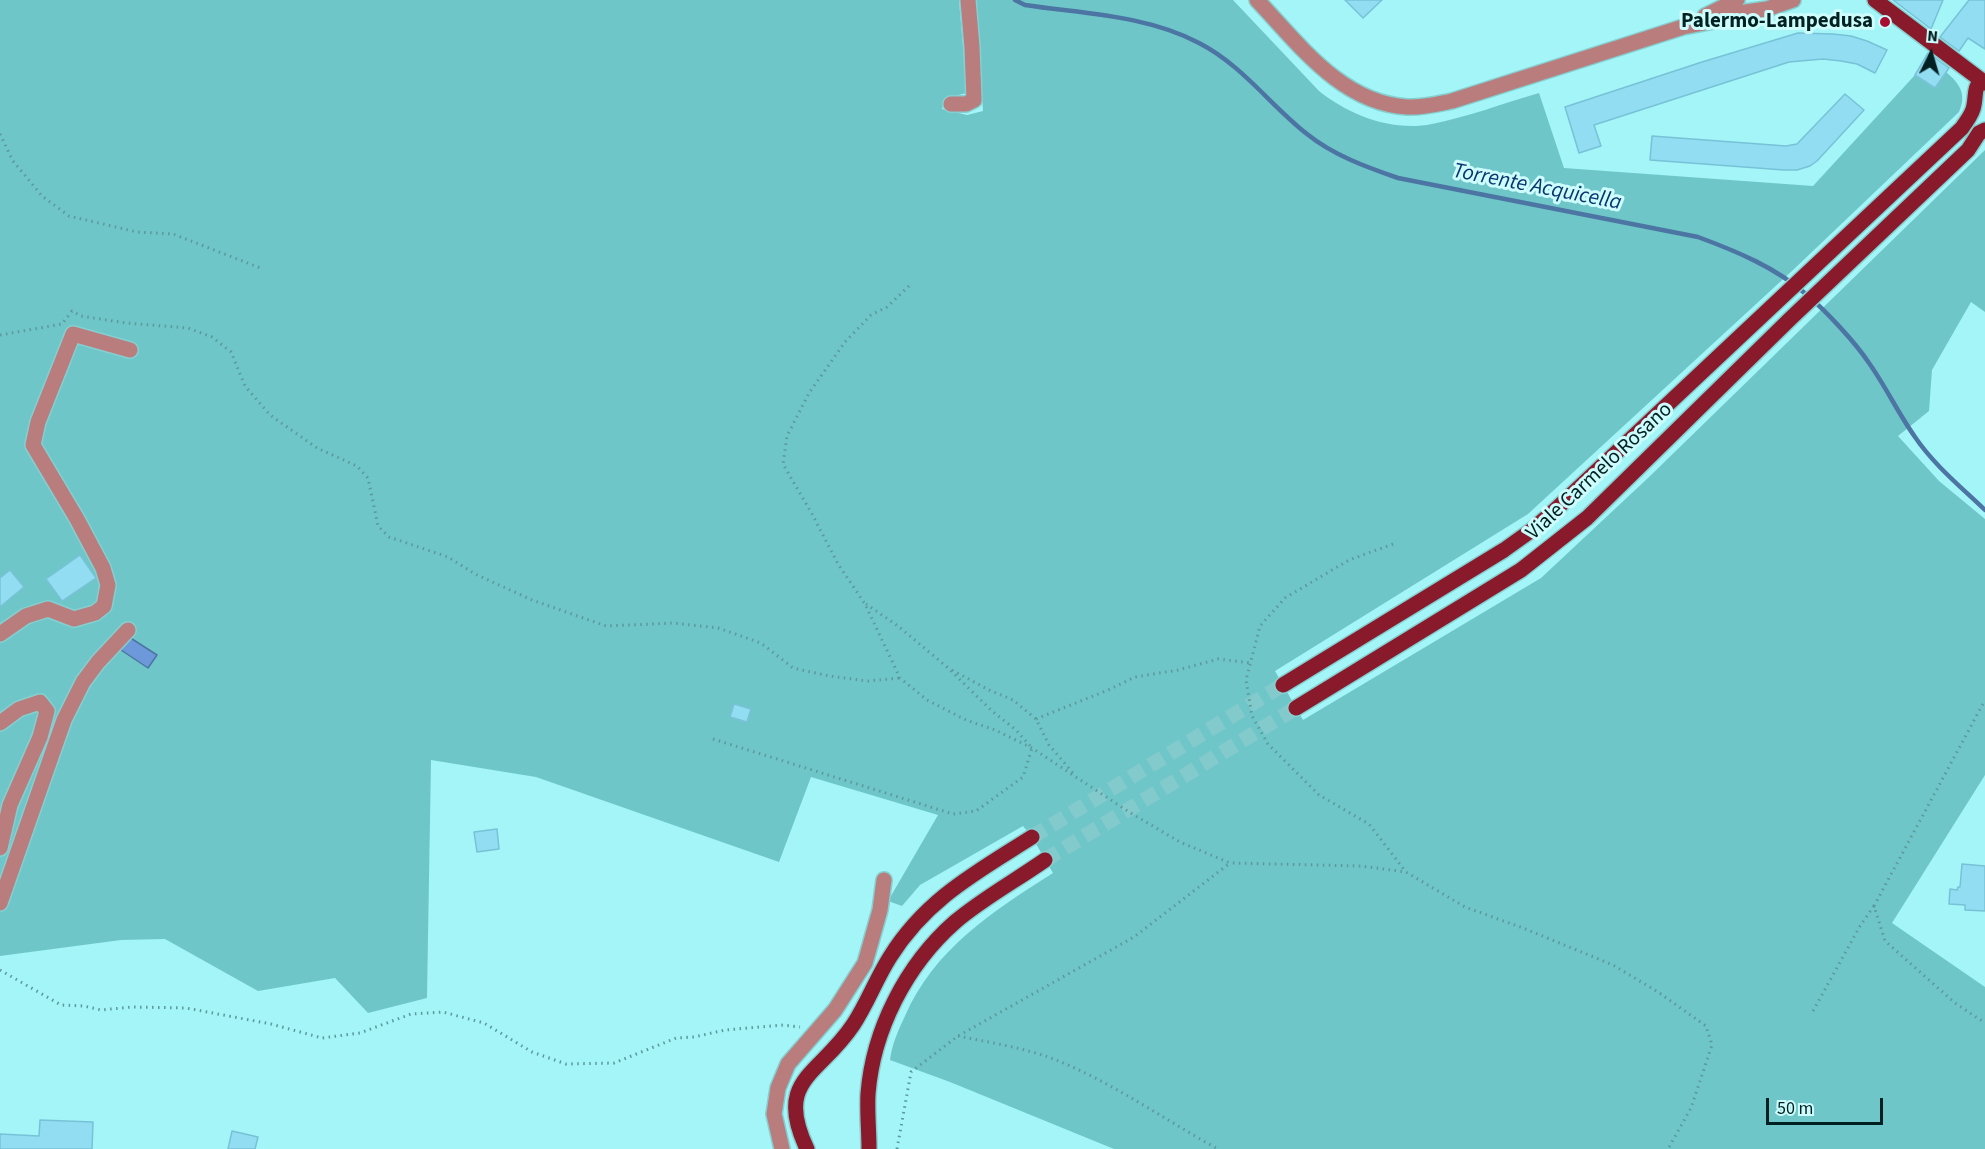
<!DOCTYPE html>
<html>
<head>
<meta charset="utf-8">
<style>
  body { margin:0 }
  #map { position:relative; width:1985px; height:1149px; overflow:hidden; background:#a3f5f7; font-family:"Source Sans 3",sans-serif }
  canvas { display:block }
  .north { position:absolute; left:1901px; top:24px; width:60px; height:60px; -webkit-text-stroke:4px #cdfcfd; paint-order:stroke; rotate:5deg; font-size:16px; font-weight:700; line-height:24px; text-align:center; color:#002021 }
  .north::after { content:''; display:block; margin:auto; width:21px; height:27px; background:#002021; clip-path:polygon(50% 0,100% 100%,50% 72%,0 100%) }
  .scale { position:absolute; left:1766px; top:1098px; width:117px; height:27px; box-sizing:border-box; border:3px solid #002021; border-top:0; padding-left:8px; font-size:18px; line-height:21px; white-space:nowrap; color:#002021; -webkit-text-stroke:4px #cdfcfd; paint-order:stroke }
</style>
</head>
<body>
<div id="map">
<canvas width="1985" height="1149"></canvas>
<div class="north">N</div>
<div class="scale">50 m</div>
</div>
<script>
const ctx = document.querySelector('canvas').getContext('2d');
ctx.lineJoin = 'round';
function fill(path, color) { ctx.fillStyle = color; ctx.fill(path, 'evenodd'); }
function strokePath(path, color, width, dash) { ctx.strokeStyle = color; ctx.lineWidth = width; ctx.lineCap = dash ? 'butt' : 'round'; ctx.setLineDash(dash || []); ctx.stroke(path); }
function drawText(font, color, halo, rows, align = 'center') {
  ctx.font = font + ' "Source Sans 3",sans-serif'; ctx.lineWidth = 6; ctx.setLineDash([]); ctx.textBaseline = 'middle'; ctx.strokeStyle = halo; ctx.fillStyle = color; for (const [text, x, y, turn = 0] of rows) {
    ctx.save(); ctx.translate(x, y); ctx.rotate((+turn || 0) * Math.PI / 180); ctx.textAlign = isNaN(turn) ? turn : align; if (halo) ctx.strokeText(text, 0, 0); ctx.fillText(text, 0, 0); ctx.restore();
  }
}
fill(new Path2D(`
  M0 0H959L967 93 945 98 942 109 967 115 983 111 976 0H1233L1319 91C1349 115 1392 132 1432 124 1468 117 1504 103 1539 93L1564 168 1813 186 1915 75 1934 88 1946 72C1960 84 1967 94 1959 112L1793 270 1528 514 1275 671 1303 720 1541 578 1648 478 1985 150V312L1971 302 1932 370 1929 411 1898 436 1939 481 1985 519V775L1892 923 1985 987V1149H1114L950 1082 890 1060C892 1044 898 1031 905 1016 935 948 992 912 1053 873L1032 837 1023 826 920 885 902 906 888 901 938 815 811 777 779 862 536 777 431 760 427 998 368 1013 335 978 258 991 165 939 121 940 0 956Z`), '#6fc6c8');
const water = new Path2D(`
  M129 637 157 655 148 668 121 650Z`);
fill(water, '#6d99db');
strokePath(water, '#4c75a3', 1.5);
strokePath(new Path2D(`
  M1015 0 1025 5C1084 14 1146 15 1199 43 1242 65 1270 105 1307 134 1333 155 1366 167 1398 178L1698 237C1736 251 1777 268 1807 295 1826 311 1855 342 1869 363 1886 387 1898 413 1915 437 1934 465 1961 487 1985 510`), '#4c75a3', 4.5);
const building = new Path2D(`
  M1345 0H1382L1363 18Z
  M1893 0H1943L1931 29Z
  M1969 0H1985V49L1968 38 1959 51 1940 37Z
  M1798 33 1833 34 1851 36 1867 41 1887 50 1875 73 1857 64 1841 61 1823 59 1789 62 1594 125 1601 146 1579 153 1565 107 1702 62Z
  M1928 53 1949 68 1935 88 1915 75Z
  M1845 94 1864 110 1817 161 1810 166 1797 170H1784L1650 160 1652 136 1786 146 1797 144Z
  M80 555 96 578 62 601 46 579Z
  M10 570 24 587 0 607V578Z
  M734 704 751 709 747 722 730 717Z
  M497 829 499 849 477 852 474 832Z
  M1962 864 1985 866V911L1965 910V905L1949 904 1950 889 1957 890 1958 887H1960Z
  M40 1120 93 1122 92 1149H0V1134L39 1136Z
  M232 1131 258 1137 255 1149H228Z`);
fill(building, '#92ddf2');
strokePath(building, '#78c2d7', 1.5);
strokePath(new Path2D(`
  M1032 837 1283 685
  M1045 860 1296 708`), '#82cacc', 15, [15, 8]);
const minor = new Path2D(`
  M1257 0C1299 44 1341 103 1407 107 1422 108 1437 104 1452 101L1683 27 1714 21 1746 12 1767 9 1793 0
  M1705 16 1737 0
  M951 104H966L974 100 972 47 968 0
  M0 634 26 616 48 609 74 619 95 613 104 606 108 585 103 568 77 519 33 445 38 422 73 334 130 350
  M0 723 19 709 40 702 47 711 40 737 10 805 0 848
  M0 903 64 720 83 682 98 662 128 630
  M782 1149 774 1114 778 1088 788 1064 835 1010 865 963 880 910 884 880`);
const major = new Path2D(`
  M1875 0 1985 83
  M1283 685 1504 550 1532 530 1554 511 1962 128C1967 120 1973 114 1974 105 1976 95 1974 88 1981 80
  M1296 708 1521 570 1587 518 1790 319 1968 150 1979 133 1985 130
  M807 1149C774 1079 819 1076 853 1025 867 1004 876 979 890 957 926 899 977 872 1032 837
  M869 1149C869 1131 867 1112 868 1094 873 1030 906 965 955 922 982 899 1015 881 1045 860`);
strokePath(minor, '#86cfd0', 18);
strokePath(major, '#86cfd0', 18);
strokePath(new Path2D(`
  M0 134 13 161 42 196 69 216 137 232 173 234 263 269
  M909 286 887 307 871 315 845 342 809 393 787 436 783 464 812 514 838 564 865 604 900 678 927 700 966 720 995 730 1032 748 1129 812 1180 842 1230 863 1361 866 1406 872 1465 907 1523 928 1613 965 1658 992 1706 1026 1712 1045 1691 1108 1668 1149
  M0 335 62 324 72 311 81 316 126 323 188 328 212 337 231 352 245 386 270 415 317 448 357 466 368 478 378 526 389 537 448 557 475 574 532 600 606 626 673 623 718 628 761 643 793 668 829 676 868 681 900 678
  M1393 544 1349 560 1285 598 1260 626 1246 680 1252 716 1268 744 1319 795 1369 824 1406 872
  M952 670 989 690 1013 700 1036 719 1049 745 1073 773
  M1036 719 1108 690 1135 677 1178 670 1218 659 1251 663
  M713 739 953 814 976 811 1023 777 1032 748 1016 730 992 711 947 667 898 626 866 604
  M1874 906 1985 700
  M0 970 61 1005 84 1006 101 1010 132 1007 186 1008 271 1024 322 1038 360 1033 411 1014 443 1012 484 1023 532 1052 566 1064 614 1063 676 1038 694 1037 725 1030 783 1025 800 1027
  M1813 1011 1860 926 1874 906 1885 941 1955 1003 1985 1023
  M958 1036C987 1042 1020 1047 1048 1057 1106 1078 1163 1119 1218 1149
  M897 1149 911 1072 958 1036 1134 937 1230 863`), '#5c999a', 3, [1.5, 4.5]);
strokePath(minor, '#b97d7e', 15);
strokePath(major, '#881a2c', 15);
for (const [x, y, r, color] of [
  [1885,22,6,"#a70e31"]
]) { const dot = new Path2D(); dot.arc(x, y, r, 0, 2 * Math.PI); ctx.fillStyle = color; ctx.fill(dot); strokePath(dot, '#cdfcfd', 2); }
drawText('bold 21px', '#002021', '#cdfcfd', [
  ["Palermo-Lampedusa",1873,22]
], 'right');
drawText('21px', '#002021', '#cdfcfd', [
  ["Viale Carmelo Rosano",1600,472,-43]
]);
drawText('italic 22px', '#09346e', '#cdfcfd', [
  ["Torrente Acquicella",1537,188,11]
]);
</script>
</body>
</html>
